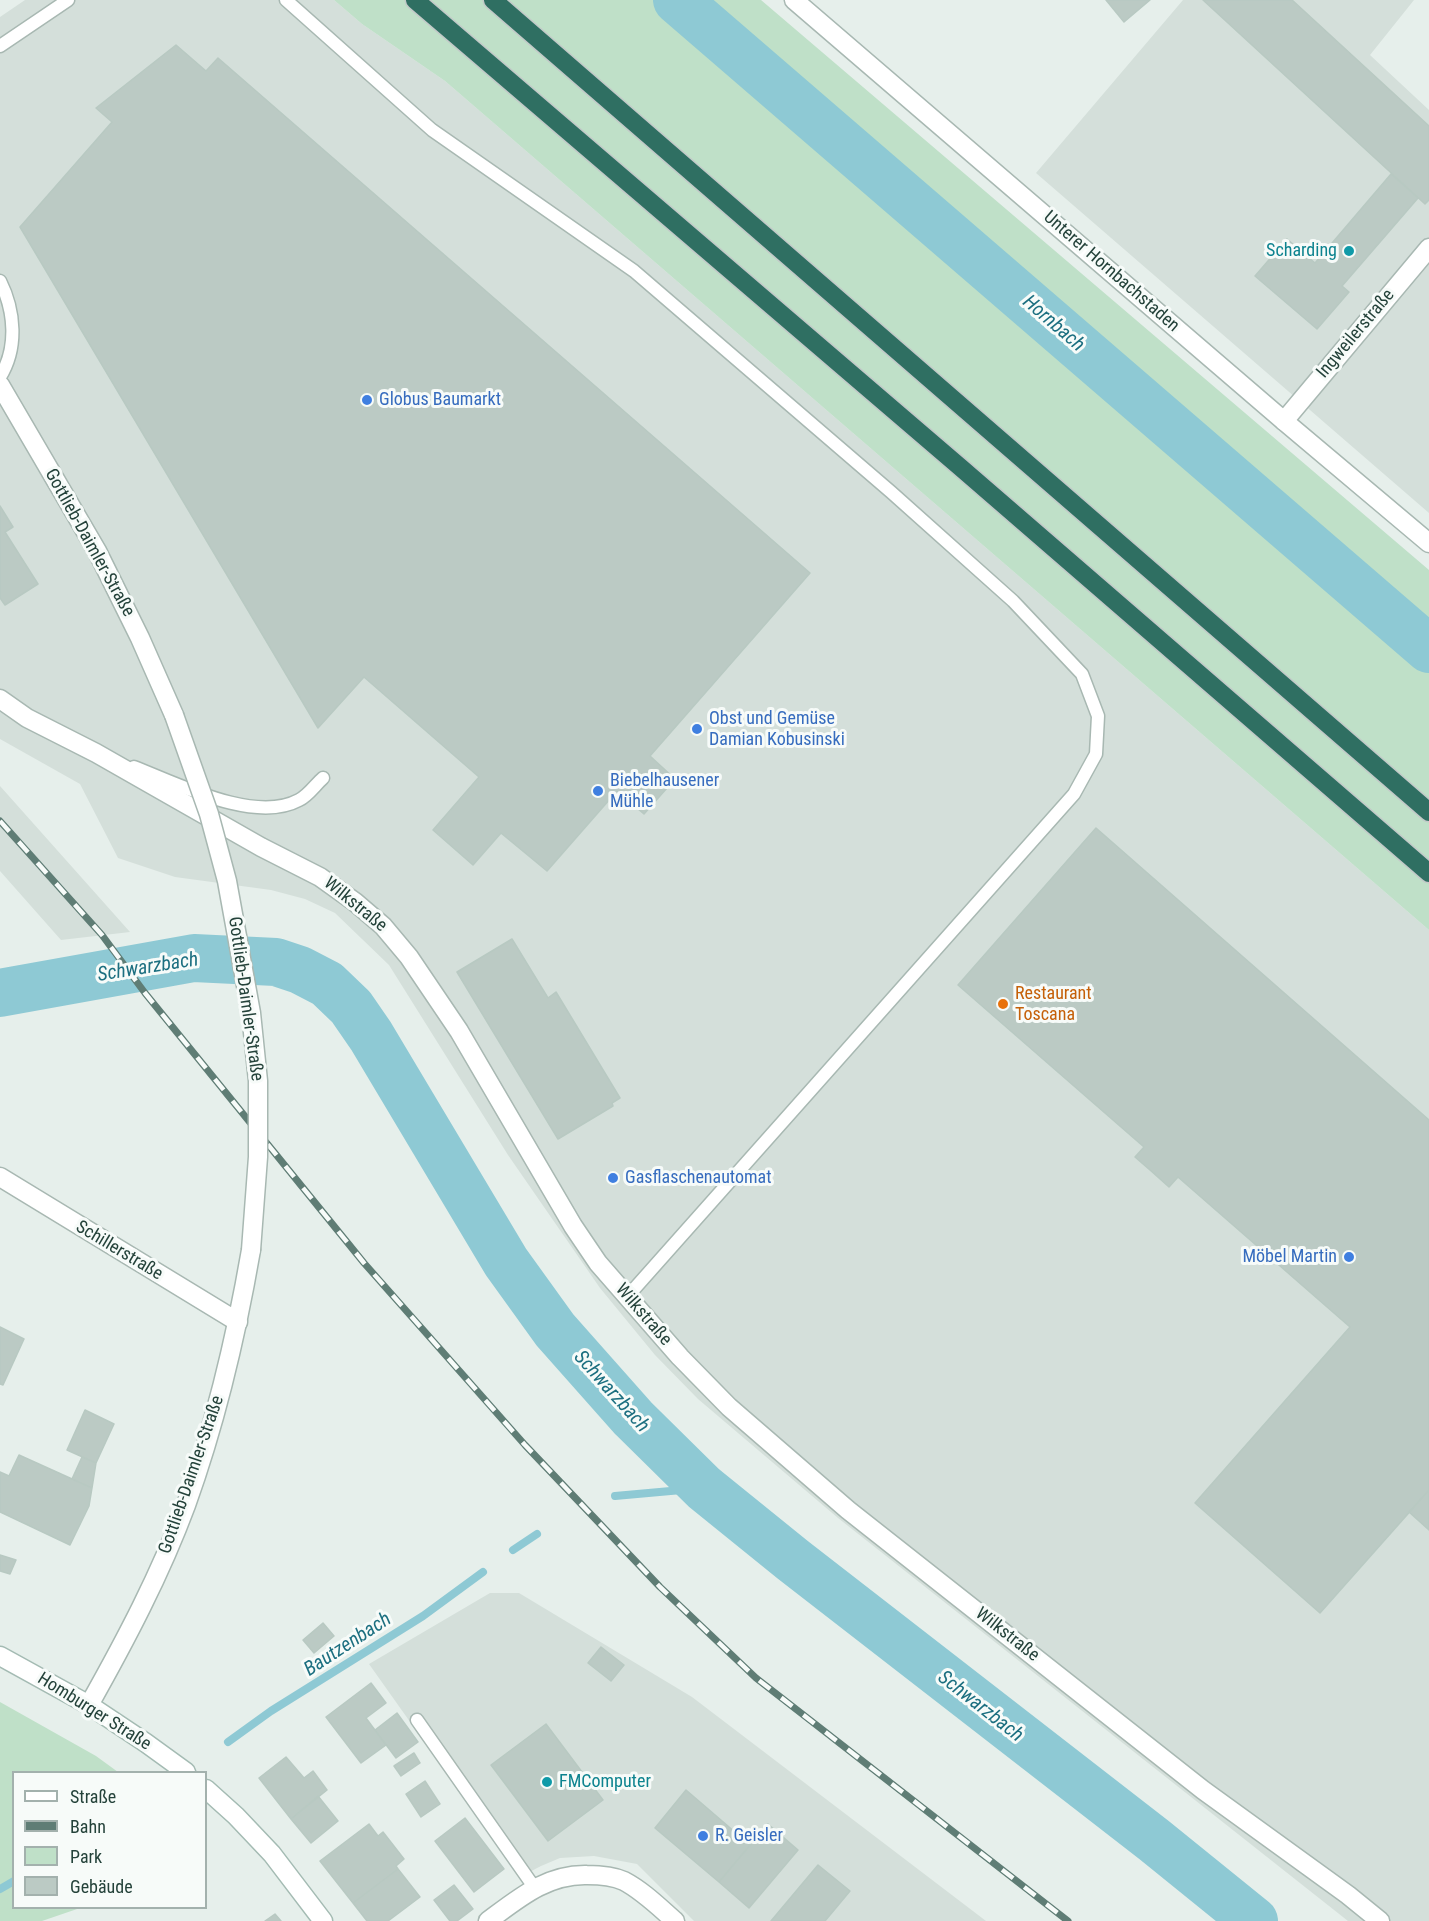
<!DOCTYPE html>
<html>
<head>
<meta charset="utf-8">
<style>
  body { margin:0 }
  #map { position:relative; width:1429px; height:1921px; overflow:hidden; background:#e6efeb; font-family:"Roboto Condensed",sans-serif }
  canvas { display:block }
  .legend { position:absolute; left:12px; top:1771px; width:195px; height:138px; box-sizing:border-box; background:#f7fbf9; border:2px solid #a3b1ad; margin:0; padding:8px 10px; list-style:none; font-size:18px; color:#24423a }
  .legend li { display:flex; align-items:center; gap:12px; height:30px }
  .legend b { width:30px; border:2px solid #a3b1ad }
</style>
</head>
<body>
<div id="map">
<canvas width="1429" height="1921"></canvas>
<ul class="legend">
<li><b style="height:8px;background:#fff"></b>Straße</li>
<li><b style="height:8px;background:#5f7d75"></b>Bahn</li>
<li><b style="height:16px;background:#bfe0c8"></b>Park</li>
<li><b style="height:16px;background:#bbcac4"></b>Gebäude</li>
</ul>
</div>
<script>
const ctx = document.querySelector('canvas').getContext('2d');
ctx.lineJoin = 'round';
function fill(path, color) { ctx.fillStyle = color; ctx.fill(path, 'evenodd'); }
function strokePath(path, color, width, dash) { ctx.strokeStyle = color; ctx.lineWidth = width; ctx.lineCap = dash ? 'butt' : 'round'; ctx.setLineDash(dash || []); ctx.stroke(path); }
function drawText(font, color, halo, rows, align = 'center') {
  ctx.font = font + ' "Roboto Condensed",sans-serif'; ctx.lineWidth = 6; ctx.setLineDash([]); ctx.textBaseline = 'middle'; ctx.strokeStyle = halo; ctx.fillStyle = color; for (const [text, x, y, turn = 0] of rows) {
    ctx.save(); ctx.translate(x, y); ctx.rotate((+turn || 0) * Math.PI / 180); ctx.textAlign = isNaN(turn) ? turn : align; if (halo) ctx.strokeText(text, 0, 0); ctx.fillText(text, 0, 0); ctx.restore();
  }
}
fill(new Path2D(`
  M25 0H334L362 24 445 81 1429 930V1921H1348L838 1518 698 1399 655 1355 600 1288 508 1155 389 965 335 913 305 899 271 890 175 877 118 858 80 784 0 739V17Z
  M1183 0H1414L1370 55 1429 110V513L1036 173Z
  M0 786 130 932 61 940 0 871Z
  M490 1593H519L692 1697 986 1921H694L637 1864 594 1856 560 1858 541 1866 520 1877 369 1664Z`), '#d4dfda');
fill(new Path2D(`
  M334 0H761L1429 570V930L445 81 362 24Z
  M0 1702 96 1756 118 1772H14V1908H80L42 1921H0Z`), '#bfe0c8');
strokePath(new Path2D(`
  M615 1496 704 1488
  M513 1550 537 1534
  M228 1742 271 1711 423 1616 483 1572
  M0 1889 14 1881`), '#8ec9d4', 8);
strokePath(new Path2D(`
  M677 0 1429 649
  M0 993 194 958 276 962 300 970 327 984 351 1007 371 1036 506 1262 555 1330 633 1418 704 1488 793 1560 1154 1840 1254 1921`), '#8ec9d4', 48);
const building = new Path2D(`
  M1106 0H1150L1124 22Z
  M1203 0H1292L1429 126V200L1425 204Z
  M176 45 206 71 218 58 810 573 650 756 675 779 644 814 617 791 547 871 501 833 473 865 433 830 479 777 364 677 318 728 20 227 112 122 96 108Z
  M1391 174 1418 198 1342 286 1349 292 1317 329 1255 276 1287 239 1315 263Z
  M0 506 13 527 5 532 38 584 5 605 0 598Z
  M1096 828 1429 1120V1490L1320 1613 1195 1503 1350 1327 1178 1177 1169 1187 1150 1170 1135 1157 1144 1147 958 985Z
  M512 939 548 998 556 992 620 1098 612 1103 613 1106 558 1139 457 972Z
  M0 1327 24 1339 3 1385 0 1384Z
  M85 1410 114 1424 96 1463 67 1450Z
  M19 1455 92 1488 89 1506 70 1545 0 1512V1472L9 1476Z
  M82 1457 96 1463 92 1488 72 1479Z
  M1429 1490V1530L1409 1512Z
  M0 1555 16 1560 10 1574 0 1571Z
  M323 1623 334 1636 314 1653 303 1640Z
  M601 1647 624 1665 611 1681 588 1663Z
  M371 1683 386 1703 366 1718 386 1745 361 1763 326 1717Z
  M397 1713 418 1742 396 1758 375 1730Z
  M546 1724 603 1800 548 1841 491 1765Z
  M414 1753 420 1763 401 1776 394 1766Z
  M286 1757 304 1778 313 1771 327 1790 291 1819 259 1778Z
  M425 1781 440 1804 421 1817 406 1794Z
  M686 1790 750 1845 719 1882 655 1828Z
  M318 1796 338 1821 311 1843 291 1819Z
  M465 1818 504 1869 474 1892 435 1841Z
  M369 1824 378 1836 383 1832 404 1859 396 1866 398 1869 353 1903 320 1861Z
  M768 1824 798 1850 749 1908 719 1882Z
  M818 1865 850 1891 825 1921H771Z
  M398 1869 420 1897 388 1921H367L353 1903Z
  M454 1885 473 1909 457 1921H450L434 1900Z
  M275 1914 281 1921H265Z`);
fill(building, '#bbcac4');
strokePath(building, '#b8c9c2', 1.5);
const service = new Path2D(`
  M286 0 432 130 634 271 891 492 1013 601 1082 674 1098 716 1096 754 1074 794 627 1297
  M0 46 68 0
  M0 281C15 311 18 348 0 377
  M134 767C178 784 255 824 299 800 308 796 316 784 323 778
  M417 1720 534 1887`);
const minor = new Path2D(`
  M1284 421 1429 248
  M0 699 27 718 96 753 261 847 320 877 355 902 383 926 409 957 459 1031 573 1226 598 1263 680 1357 729 1407 848 1510 1203 1790 1348 1895 1380 1921
  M0 1177 238 1322
  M488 1921C519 1898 547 1874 587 1875 599 1875 613 1876 624 1881 643 1891 659 1907 675 1921`);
const tertiary = new Path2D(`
  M794 0 1284 421 1429 543
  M0 385 97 551 140 638 174 715
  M89 1705C125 1641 160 1575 186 1505 216 1422 236 1337 251 1250`);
const secondary = new Path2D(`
  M0 1656 89 1705 146 1743 186 1772
  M206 1789 236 1816 272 1854 323 1921`);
const motorway = new Path2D(`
  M415 0 960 467 1429 873
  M493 0 1429 812`);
strokePath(service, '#a8b8b2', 15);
strokePath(minor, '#a8b8b2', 21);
strokePath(tertiary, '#a8b8b2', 21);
strokePath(secondary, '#a4bbb3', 21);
strokePath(motorway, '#c2cac8', 21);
strokePath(service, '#fff', 12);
strokePath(minor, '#fff', 18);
strokePath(tertiary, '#fff', 18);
strokePath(secondary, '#fff', 18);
strokePath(motorway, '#2f6f62', 18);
const rail = new Path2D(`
  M0 821 102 935 145 993 364 1263 525 1445 660 1587 756 1678 1068 1921`);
strokePath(rail, '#5f7d75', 7);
strokePath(rail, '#f7fbf9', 4.5, [14]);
const tertiaryBridge = new Path2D(`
  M174 715 209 814 227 881 251 1013 258 1081V1157L251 1250`);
strokePath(tertiaryBridge, '#a8b8b2', 21, []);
strokePath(tertiaryBridge, '#fff', 18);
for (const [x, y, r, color] of [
  [1349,251,6,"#0f9aa8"],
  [367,400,6,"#3f7fe0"],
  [697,729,6,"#3f7fe0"],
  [598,791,6,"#3f7fe0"],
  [1003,1004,6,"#e8710a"],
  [613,1178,6,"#3f7fe0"],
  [1349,1257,6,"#3f7fe0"],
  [547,1782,6,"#0f9aa8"],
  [703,1836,6,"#3f7fe0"]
]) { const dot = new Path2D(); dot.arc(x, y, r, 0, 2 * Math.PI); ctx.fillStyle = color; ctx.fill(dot); strokePath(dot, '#f7fbf9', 2); }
drawText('18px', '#0d838f', '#f7fbf9', [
  ["Scharding",1337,251],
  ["FMComputer",559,1782,"left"]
], 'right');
drawText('18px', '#24423a', '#f7fbf9', [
  ["Unterer Hornbachstaden",1111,272,41],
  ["Ingweilerstraße",1356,334,-50],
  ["Gottlieb-Daimler-Straße",89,543,61],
  ["Wilkstraße",355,905,39],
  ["Gottlieb-Daimler-Straße",245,999,82],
  ["Schillerstraße",119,1251,31],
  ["Wilkstraße",643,1315,49],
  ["Gottlieb-Daimler-Straße",192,1475,-71],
  ["Wilkstraße",1007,1635,38],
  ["Homburger Straße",94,1712,32]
]);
drawText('18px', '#366cbe', '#f7fbf9', [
  ["Globus Baumarkt",379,400],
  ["Obst und Gemüse",709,719],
  ["Damian Kobusinski",709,740],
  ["Biebelhausener",610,781],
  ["Mühle",610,802],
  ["Gasflaschenautomat",625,1178],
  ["Möbel Martin",1337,1257,"right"],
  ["R. Geisler",715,1836]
], 'left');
drawText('18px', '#c56008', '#f7fbf9', [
  ["Restaurant",1015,994],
  ["Toscana",1015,1015]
], 'left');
drawText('italic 20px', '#1c6f80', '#f7fbf9', [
  ["Hornbach",1053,324,41],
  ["Schwarzbach",148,968,-9],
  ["Schwarzbach",611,1392,48],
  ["Bautzenbach",348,1645,-33],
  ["Schwarzbach",980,1707,38]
]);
</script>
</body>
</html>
